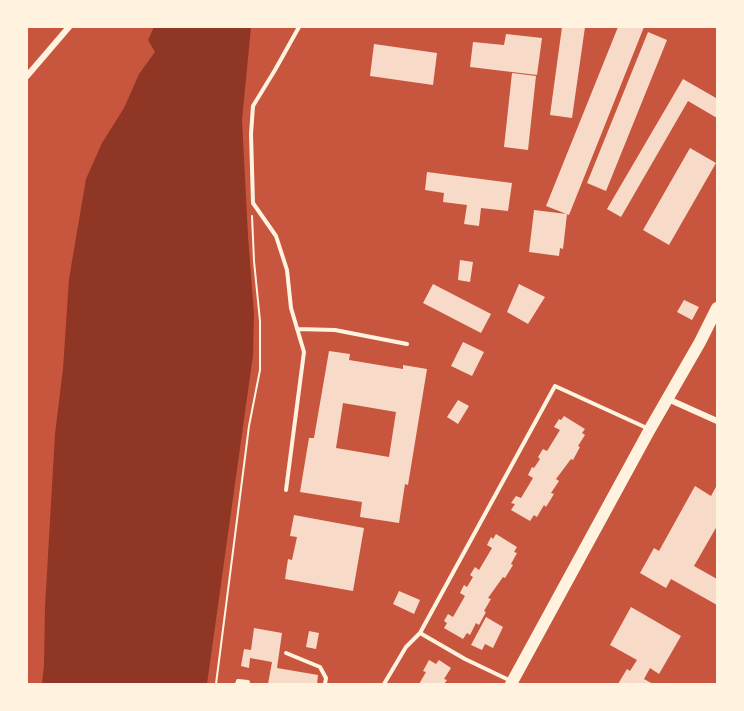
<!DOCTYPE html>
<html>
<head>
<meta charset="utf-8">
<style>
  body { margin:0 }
  #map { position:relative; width:744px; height:711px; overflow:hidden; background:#c8553d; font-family:"Playfair Display",serif }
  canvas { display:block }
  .frame { position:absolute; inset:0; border:28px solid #fff3e0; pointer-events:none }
</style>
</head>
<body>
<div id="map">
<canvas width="744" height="711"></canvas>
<div class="frame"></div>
</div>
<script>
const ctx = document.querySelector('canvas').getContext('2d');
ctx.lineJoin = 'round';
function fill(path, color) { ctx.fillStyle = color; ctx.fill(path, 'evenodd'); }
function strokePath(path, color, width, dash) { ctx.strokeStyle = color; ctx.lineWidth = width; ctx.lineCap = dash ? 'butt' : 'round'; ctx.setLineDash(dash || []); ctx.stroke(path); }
fill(new Path2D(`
  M154 27H251L242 120 248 236 254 314 253 355 207 684H42L44 665 45 607 55 434 63 369 69 279 86 179 102 143 124 108 139 74 155 52 148 40Z`), '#8f3625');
fill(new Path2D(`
  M562 27H585L572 118 550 115Z
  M618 27H644L569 215 546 206Z
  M648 32 667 40 606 191 587 183Z
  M506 34 542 38 537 75 470 67 473 42 504 45Z
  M374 44 437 53 433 85 370 76Z
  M512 73 536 76 528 150 504 147Z
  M683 79 716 98 717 96V118L688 101 621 217 607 209Z
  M690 148 716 163 669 245 643 230Z
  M427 172 512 183 508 211 481 208 479 226 464 224 467 205 443 202 444 193 425 190Z
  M534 210 567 214 563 249 560 248 559 256 529 252Z
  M460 260 473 262 470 282 458 280Z
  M433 284 491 314 481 333 423 303Z
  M519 284 545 297 528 324 507 312Z
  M684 300 699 307 692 320 677 312Z
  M463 342 484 352 472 376 451 366Z
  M329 351 350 354 349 360 403 369V365L427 369 408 485 405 484 399 523 360 517 362 502 300 492 309 438H314ZM343 403 396 412 389 457 336 448Z
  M458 400 469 406 458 424 447 417Z
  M564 416 585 429 582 433 585 435 578 446 580 447 573 460 571 459 556 479 559 481 551 493 554 494 546 507 544 505 537 517 534 515 530 521 511 510 515 504 511 503 516 496 521 498 533 478 528 475 532 467 534 468 540 459 538 457 543 449 547 451 560 430 554 427 559 419 561 420Z
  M717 485V526L694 566 717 579V605L671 579 666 588 640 573 654 548 659 551 695 486 711 496Z
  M294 515 364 528 353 591 285 579 288 559 292 560 297 537 290 536Z
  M496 534 517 547 514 552 517 553 511 564 513 565 505 578 503 577 488 598 491 599 484 611 486 612 479 625 476 623 470 635 467 633 463 639 444 628 447 623 444 621 448 614 453 617 465 596 460 593 464 585 467 587 473 577 470 575 475 567 479 570 492 548 487 545 491 537 493 539Z
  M399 591 420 600 414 614 393 604Z
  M631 607 681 636 659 674 650 668 644 679 653 684H618L627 669 630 671 637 660 610 645Z
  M486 617 503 627 493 648 485 644 482 650 471 645Z
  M254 628 282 633 277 668 318 675 317 684H268L272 662 250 658 249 668 241 666 244 649 251 650Z
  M309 631 319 633 316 649 306 647Z
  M429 660 436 664 439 660 451 668 444 679 447 680 444 684H419L426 672 423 671Z`), '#f7dbc8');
strokePath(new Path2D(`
  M216 684 249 426 260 370V321L254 261 252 216`), '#fff3e0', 2);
strokePath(new Path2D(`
  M297 329 335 330 407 344
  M286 490 304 352 291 308 287 270 276 236 253 203 251 134 253 106 275 70 299 27
  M286 653 320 667 326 678 325 684
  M509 680 465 659 420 633 555 386 649 429
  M237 684 238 681 248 682
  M384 684 406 647 420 633`), '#fff3e0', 4);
strokePath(new Path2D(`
  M27 76 69 27
  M668 399 717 421`), '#fff3e0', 6);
strokePath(new Path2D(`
  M511 684 650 429 700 342 717 308`), '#fff3e0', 12);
</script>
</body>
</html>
